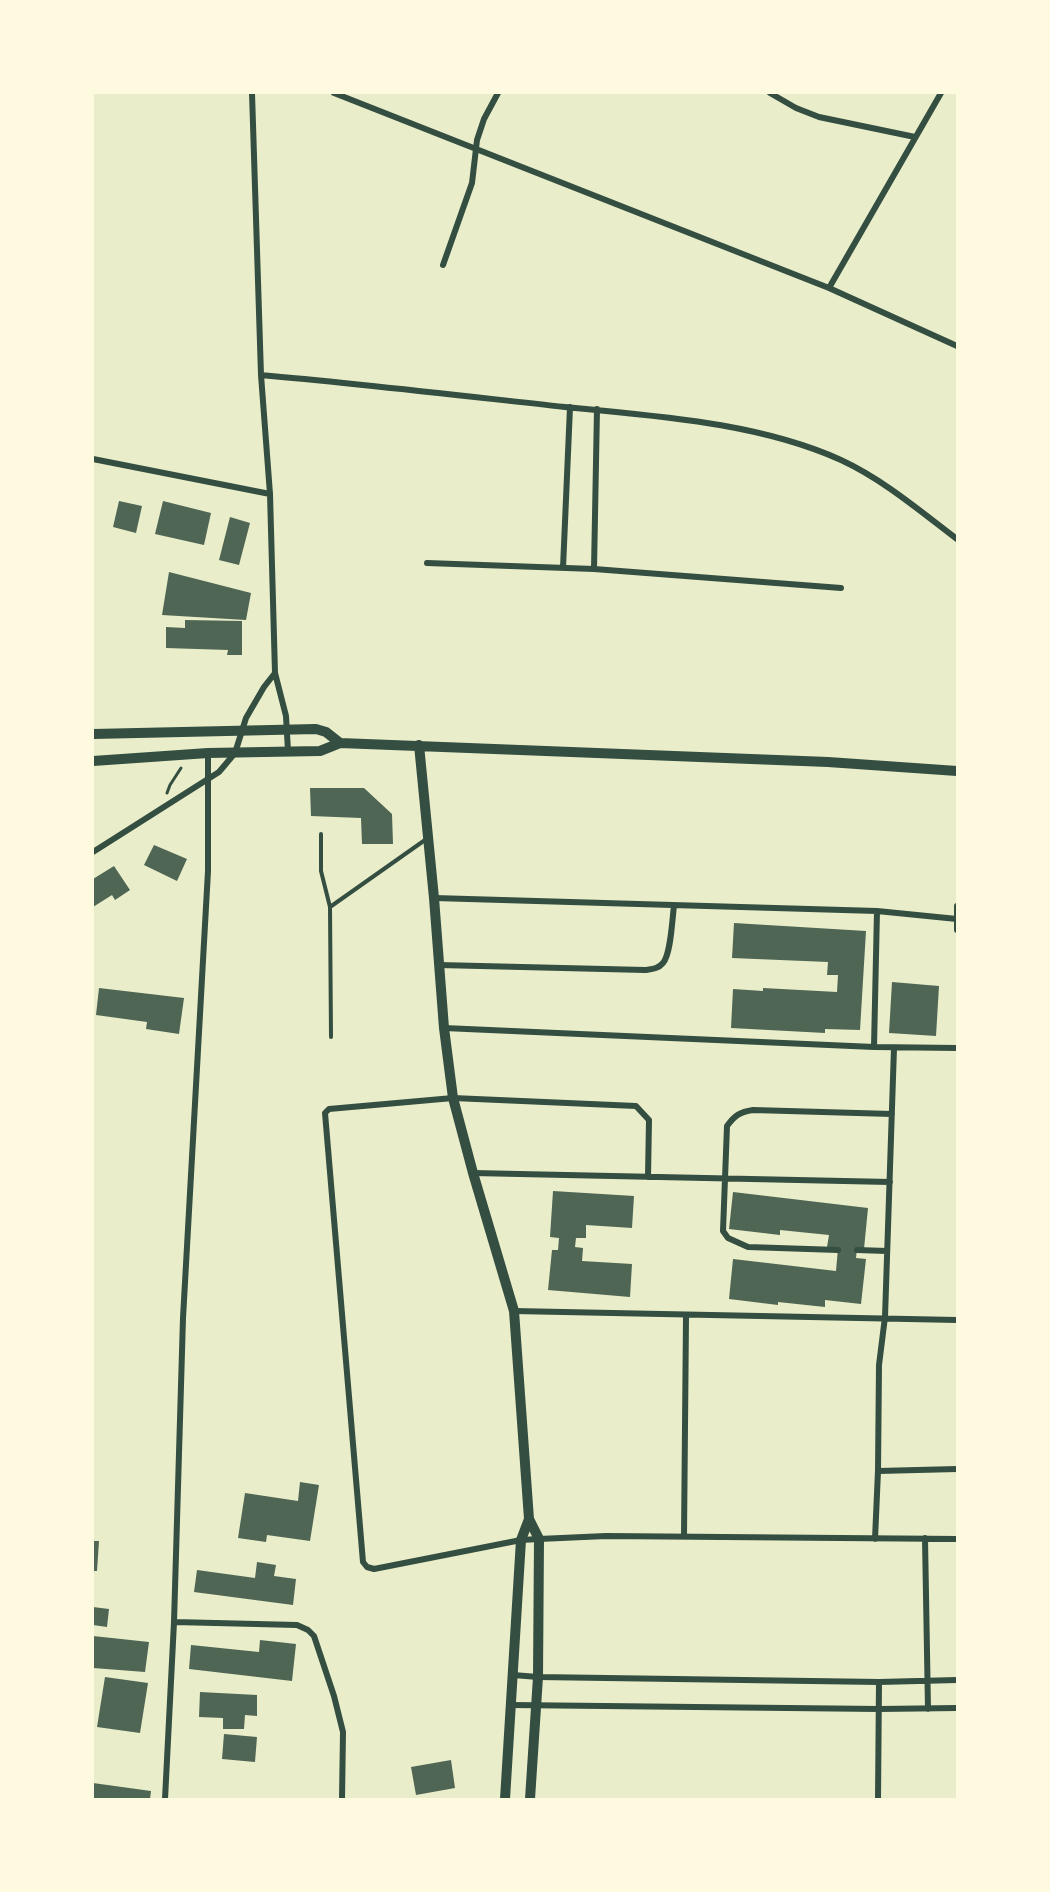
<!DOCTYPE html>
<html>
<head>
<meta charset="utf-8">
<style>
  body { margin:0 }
  #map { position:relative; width:1050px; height:1892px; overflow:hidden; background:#e9edc9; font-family:"Asap Condensed",sans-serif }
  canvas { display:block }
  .frame { position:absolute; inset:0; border:94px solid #fefae0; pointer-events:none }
</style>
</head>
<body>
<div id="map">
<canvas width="1050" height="1892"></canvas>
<div class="frame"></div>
</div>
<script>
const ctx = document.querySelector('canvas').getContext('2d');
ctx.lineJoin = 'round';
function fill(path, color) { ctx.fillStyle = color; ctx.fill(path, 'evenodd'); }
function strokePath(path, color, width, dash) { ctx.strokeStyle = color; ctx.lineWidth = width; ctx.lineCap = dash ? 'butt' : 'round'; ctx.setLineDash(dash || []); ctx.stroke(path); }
fill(new Path2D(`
  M119 501 142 506 136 533 113 527Z
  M163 501 211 513 204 545 155 534Z
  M230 517 250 523 239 565 219 560Z
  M169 572 251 593 246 620 162 615Z
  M185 620 242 621V655H227L228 650 166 648V627L185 628Z
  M310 788H364L392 814 393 844H362L361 818 311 816Z
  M154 845 187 859 177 881 144 865Z
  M114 866 130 890 115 900 112 895 93 907V879Z
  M734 923 866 931 860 1030 825 1029V1033L731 1028 733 989 763 991V988L837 992 838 975H827L828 962 732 958Z
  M892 982 939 986 936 1036 889 1033Z
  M99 988 184 998 179 1034 146 1029 147 1022 96 1015Z
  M553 1191 634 1196 632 1228 586 1225V1238H576L575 1247 583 1248 582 1261 632 1264 630 1297 548 1290 552 1250H558L559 1238 550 1237Z
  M733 1192 868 1208 864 1249 857 1248 856 1258 866 1259 861 1304 825 1300V1307L778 1302V1305L729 1299 733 1259 836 1271 838 1248 827 1247 829 1235 780 1230V1235L729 1229Z
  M300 1482 319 1485 310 1541 267 1535 266 1542 238 1538 245 1493 298 1501Z
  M93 1541H99L97 1571H93Z
  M257 1562 276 1565 274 1576 296 1579 293 1605 194 1592 197 1570 255 1578Z
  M93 1607 109 1609 107 1627 93 1625Z
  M93 1636 149 1642 145 1672 93 1668Z
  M260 1640 296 1644 292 1681 189 1669 191 1645 259 1652Z
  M105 1677 148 1683 140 1733 97 1727Z
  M200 1692 257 1695V1716L245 1715 244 1729H223V1718L199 1717Z
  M224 1734 257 1737 255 1762 222 1759Z
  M451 1760 455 1788 416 1795 411 1767Z
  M93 1783 151 1791 150 1799H93Z`), '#4f6655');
strokePath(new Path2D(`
  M167 793 170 785 181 768`), '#344e41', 3);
strokePath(new Path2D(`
  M321 834V871L330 907 425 840
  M330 907 331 1037`), '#344e41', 4);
strokePath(new Path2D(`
  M252 93 261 375 270 494 275 673 286 716 288 751
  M334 93 829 288 957 346
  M770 93 796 108 819 117 915 137
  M443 265 472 183 477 140 484 119 498 93
  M829 288 941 93
  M261 375C362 384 464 396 565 407 654 416 757 422 841 460 884 480 920 511 957 539
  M93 459 270 494
  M427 563 594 569 841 588
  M563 568 570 407
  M594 569 597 409
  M93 852 219 772 235 753 246 718 264 687 275 673
  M434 898 877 911 957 919
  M957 906V930
  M439 965 645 970C652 969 658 969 663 963 671 954 672 920 674 906
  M444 1028 874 1047 957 1048
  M874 1047 877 911
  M473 1173 890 1182
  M648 1177 649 1120 636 1106 453 1098 329 1109 325 1113 363 1562 367 1567 374 1569 521 1540 539 1539 606 1536 957 1539
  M838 1250 748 1247 728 1238 723 1231 727 1126C735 1115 740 1112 753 1110L892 1114
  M857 1250 887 1251
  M514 1311 957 1320
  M878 1471 957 1469
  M684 1536 686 1316
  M925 1538 928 1709
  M875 1539 878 1471 879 1365 885 1317 894 1048
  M174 1622 297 1625 308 1630 314 1636 334 1696 343 1732 342 1799
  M513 1675 538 1677 879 1682 957 1680
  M511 1705 879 1709 957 1708
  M165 1799 174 1622 183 1318 208 871V753
  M878 1799 879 1682`), '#344e41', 6);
strokePath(new Path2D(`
  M93 734 316 729 326 732 340 743
  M419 745 434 898 444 1028 453 1098 473 1173 514 1311 529 1519 539 1539 538 1677 530 1799
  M93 761 208 753 320 751 340 743 828 762 957 771
  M505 1799 521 1540 529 1519`), '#344e41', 10);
</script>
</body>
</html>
